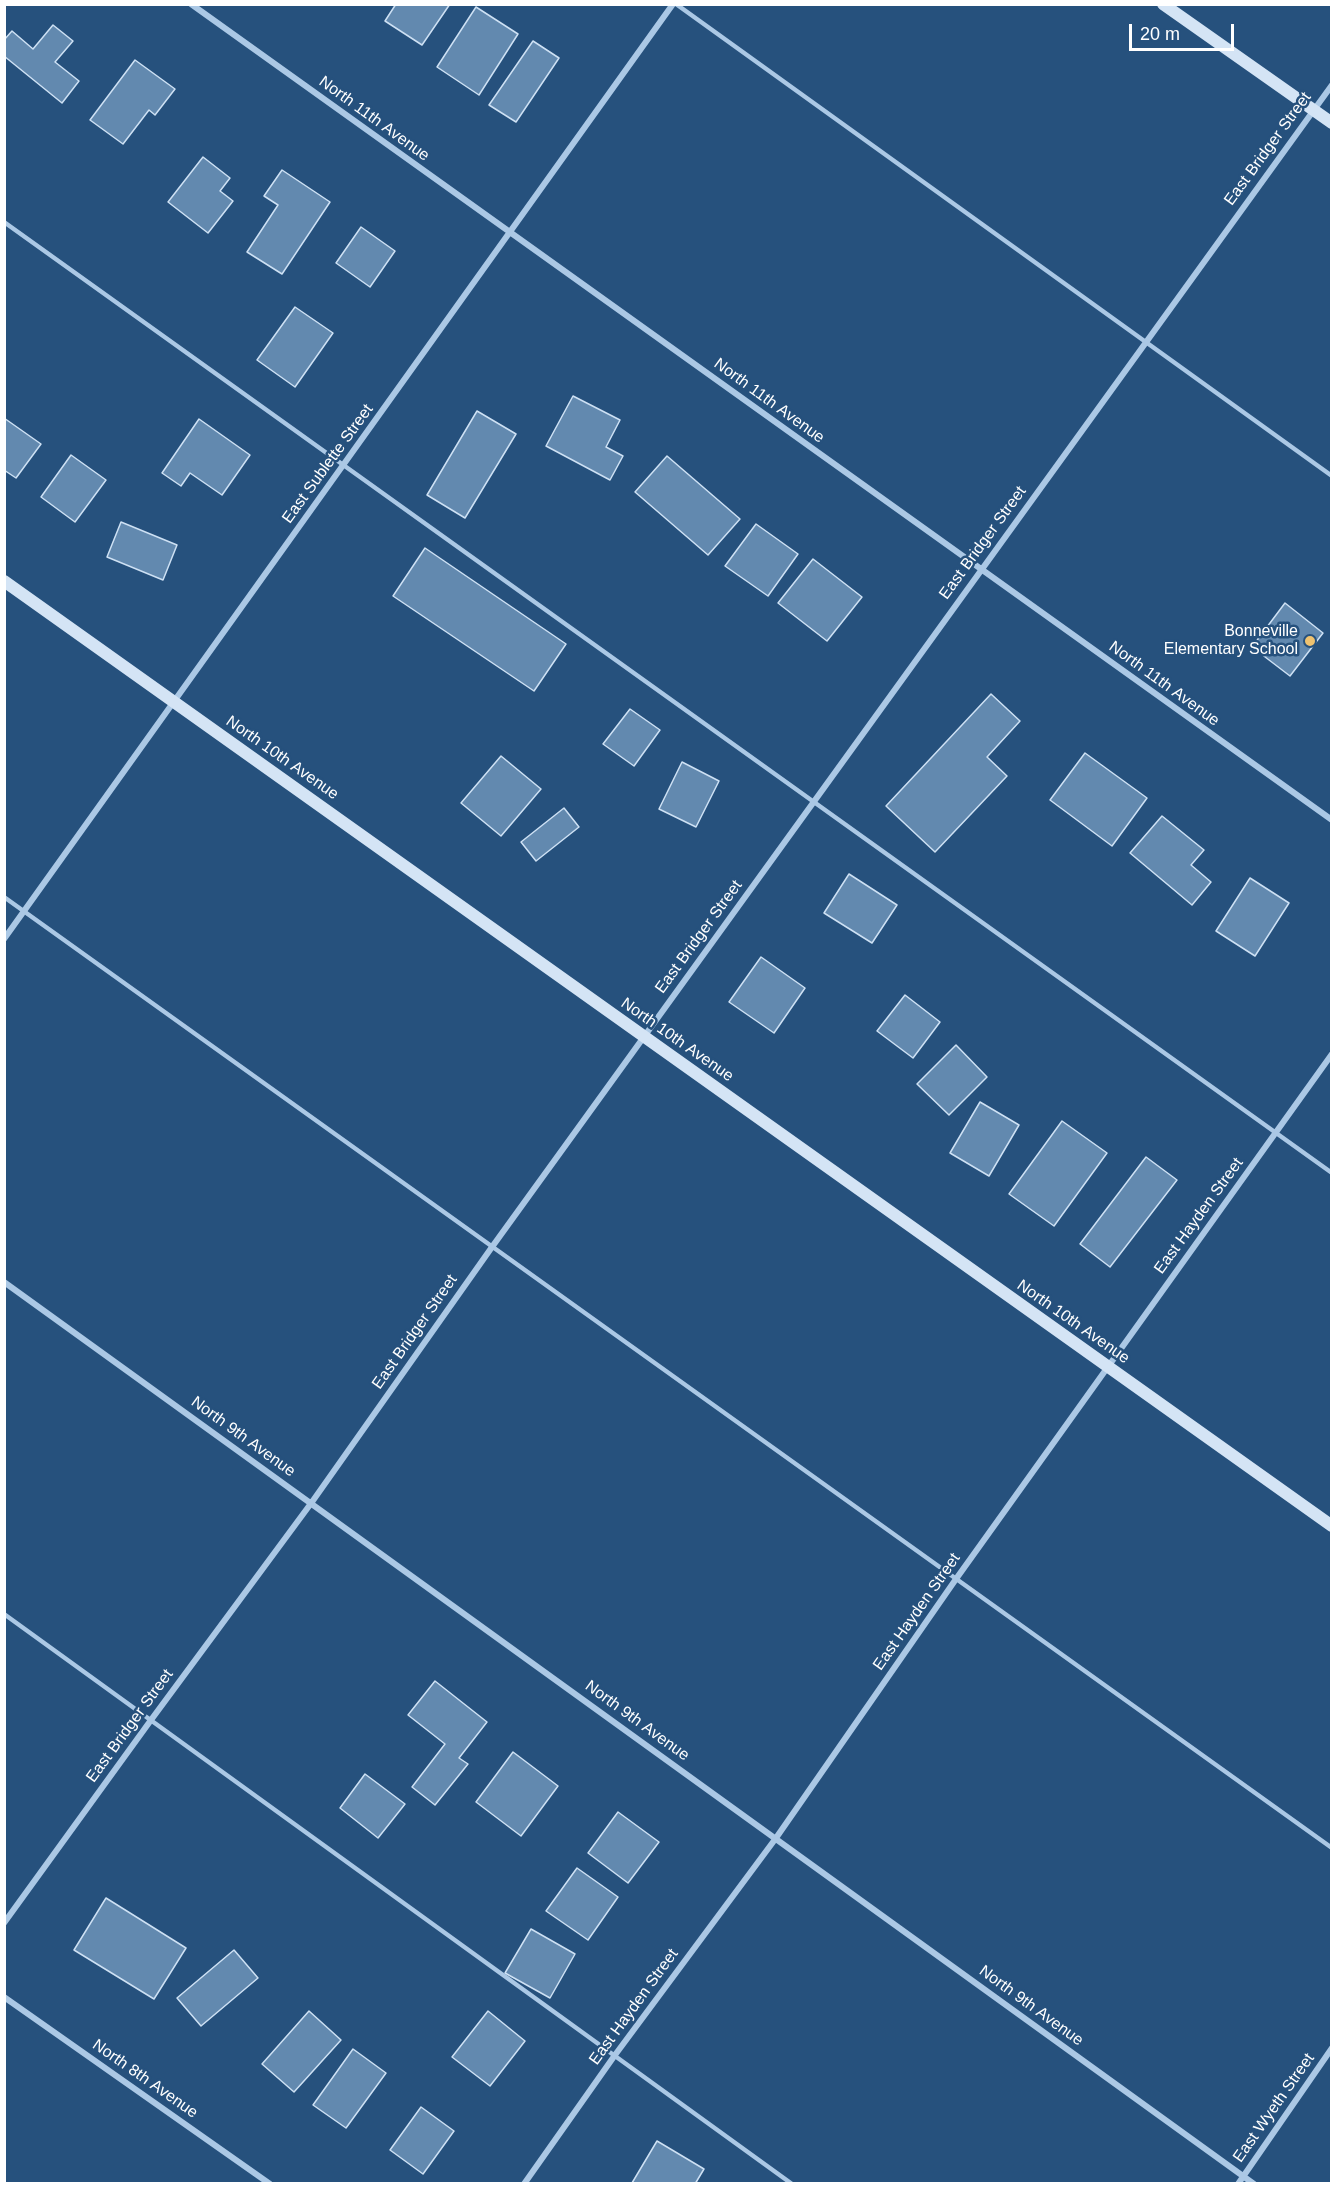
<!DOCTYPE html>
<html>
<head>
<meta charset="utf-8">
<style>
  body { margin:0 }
  #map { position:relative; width:1336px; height:2188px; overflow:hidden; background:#26517d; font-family:Helvetica,sans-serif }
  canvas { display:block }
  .frame { position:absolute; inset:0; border:6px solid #fff; pointer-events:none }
  .scale { position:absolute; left:1129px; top:24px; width:105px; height:27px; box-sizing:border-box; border:3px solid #fff; border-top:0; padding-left:8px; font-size:18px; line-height:21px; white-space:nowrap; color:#fff; -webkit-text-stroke:4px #26517d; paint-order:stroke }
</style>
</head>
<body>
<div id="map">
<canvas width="1336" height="2188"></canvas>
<div class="frame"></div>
<div class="scale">20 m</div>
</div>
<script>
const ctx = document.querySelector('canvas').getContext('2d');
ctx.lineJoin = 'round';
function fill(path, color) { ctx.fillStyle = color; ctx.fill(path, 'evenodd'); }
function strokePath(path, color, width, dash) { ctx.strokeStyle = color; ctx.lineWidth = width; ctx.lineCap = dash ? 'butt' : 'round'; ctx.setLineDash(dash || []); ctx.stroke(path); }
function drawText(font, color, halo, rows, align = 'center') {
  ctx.font = font + ' Helvetica,sans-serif'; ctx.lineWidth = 5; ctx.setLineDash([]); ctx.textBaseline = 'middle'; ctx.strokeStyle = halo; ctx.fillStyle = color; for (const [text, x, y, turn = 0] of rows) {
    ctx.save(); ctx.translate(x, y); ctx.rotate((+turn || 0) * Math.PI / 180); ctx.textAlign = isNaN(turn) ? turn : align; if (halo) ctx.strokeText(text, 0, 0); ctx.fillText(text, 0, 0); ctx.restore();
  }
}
const building = new Path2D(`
  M396 4H450L422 45 385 21Z
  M476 7 518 34 479 95 437 67Z
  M53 25 73 41 55 62 79 81 62 103 4 56V40L12 31 33 49Z
  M533 41 559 58 516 122 489 105Z
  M135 60 175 89 155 115 149 110 123 144 90 120Z
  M203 157 230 178 220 191 233 201 208 233 168 202Z
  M282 170 330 202 282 274 247 252 278 205 264 196Z
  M361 227 395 251 370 287 336 263Z
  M295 307 333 333 295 387 257 360Z
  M573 396 620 420 606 447 623 456 610 480 546 446Z
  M477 411 516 434 465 518 427 495Z
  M4 418 41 444 16 478 4 470Z
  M199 419 250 455 222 495 190 473 181 486 162 473Z
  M71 455 106 480 75 522 41 497Z
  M667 456 740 519 708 555 635 492Z
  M121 522 177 545 163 580 107 557Z
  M756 524 798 554 768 596 725 566Z
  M425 548 566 644 534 691 393 596Z
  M813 559 862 597 827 641 778 603Z
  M1285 603 1323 633 1290 676 1252 647Z
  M991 694 1020 721 987 757 1007 776 935 852 886 806Z
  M630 709 660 730 634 766 603 744Z
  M1085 753 1147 798 1112 846 1050 800Z
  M501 756 541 789 501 836 461 803Z
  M682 762 719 781 696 827 659 809Z
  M564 808 579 827 536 861 521 842Z
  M1162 816 1204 850 1191 865 1211 882 1192 905 1130 853Z
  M849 874 897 905 872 943 824 913Z
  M1250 878 1289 903 1255 956 1216 931Z
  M761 957 805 988 774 1033 729 1002Z
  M905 995 940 1022 913 1058 877 1031Z
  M956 1045 987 1077 949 1115 917 1084Z
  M980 1102 1019 1125 989 1176 950 1153Z
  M1062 1121 1107 1153 1054 1226 1009 1194Z
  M1146 1157 1177 1180 1110 1267 1080 1244Z
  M435 1681 487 1722 459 1758 468 1764 435 1805 412 1787 445 1744 408 1715Z
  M513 1752 558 1786 521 1836 476 1802Z
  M365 1774 405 1804 378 1838 340 1808Z
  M618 1812 659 1842 628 1883 588 1853Z
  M577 1868 618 1897 588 1940 546 1911Z
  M106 1898 186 1948 154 1999 74 1950Z
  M531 1929 575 1954 550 1998 505 1973Z
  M234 1950 258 1978 201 2026 177 1998Z
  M309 2011 341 2040 294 2092 262 2064Z
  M488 2011 525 2041 490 2086 452 2057Z
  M353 2049 386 2073 346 2128 313 2105Z
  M421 2107 454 2131 423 2174 390 2150Z
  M657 2141 704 2169 695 2184 632 2183Z`);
fill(building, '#6289af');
strokePath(building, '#cee1f4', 1.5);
strokePath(new Path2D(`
  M676 4 1332 476
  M4 222 1332 1173
  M4 897 1332 1848
  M4 1614 792 2184`), '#abc8e5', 4.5);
strokePath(new Path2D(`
  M191 4 1332 820
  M4 939 673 4
  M4 1282 1254 2184
  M4 1923 151 1720 312 1502 492 1247 1332 85
  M4 1997 270 2184
  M524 2184 615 2055 776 1838 956 1579 1332 1054
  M1238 2184 1332 2048`), '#abc8e5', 6);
strokePath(new Path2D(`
  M1163 4 1332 123
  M4 581 1332 1526`), '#d4e4f5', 12);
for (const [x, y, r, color] of [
  [1310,641,6,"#eec270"]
]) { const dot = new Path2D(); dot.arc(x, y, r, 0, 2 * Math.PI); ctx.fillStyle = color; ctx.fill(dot); strokePath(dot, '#26517d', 2); }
drawText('16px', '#fff', '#26517d', [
  ["North 11th Avenue",374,119,36],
  ["East Bridger Street",1268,149,-54],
  ["North 11th Avenue",769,401,36],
  ["East Sublette Street",328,464,-54],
  ["East Bridger Street",983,543,-54],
  ["North 11th Avenue",1164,684,36],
  ["North 10th Avenue",282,758,35],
  ["East Bridger Street",699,937,-54],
  ["North 10th Avenue",677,1040,35],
  ["East Hayden Street",1199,1216,-54],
  ["North 10th Avenue",1073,1322,35],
  ["East Bridger Street",415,1332,-55],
  ["North 9th Avenue",243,1437,36],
  ["East Hayden Street",917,1612,-55],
  ["North 9th Avenue",637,1721,36],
  ["East Bridger Street",130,1726,-54],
  ["North 9th Avenue",1031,2006,36],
  ["East Hayden Street",634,2007,-54],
  ["North 8th Avenue",145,2079,35],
  ["East Wyeth Street",1274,2108,-55]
]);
drawText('16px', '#fff', '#26517d', [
  ["Bonneville",1298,632],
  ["Elementary School",1298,650]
], 'right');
</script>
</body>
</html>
